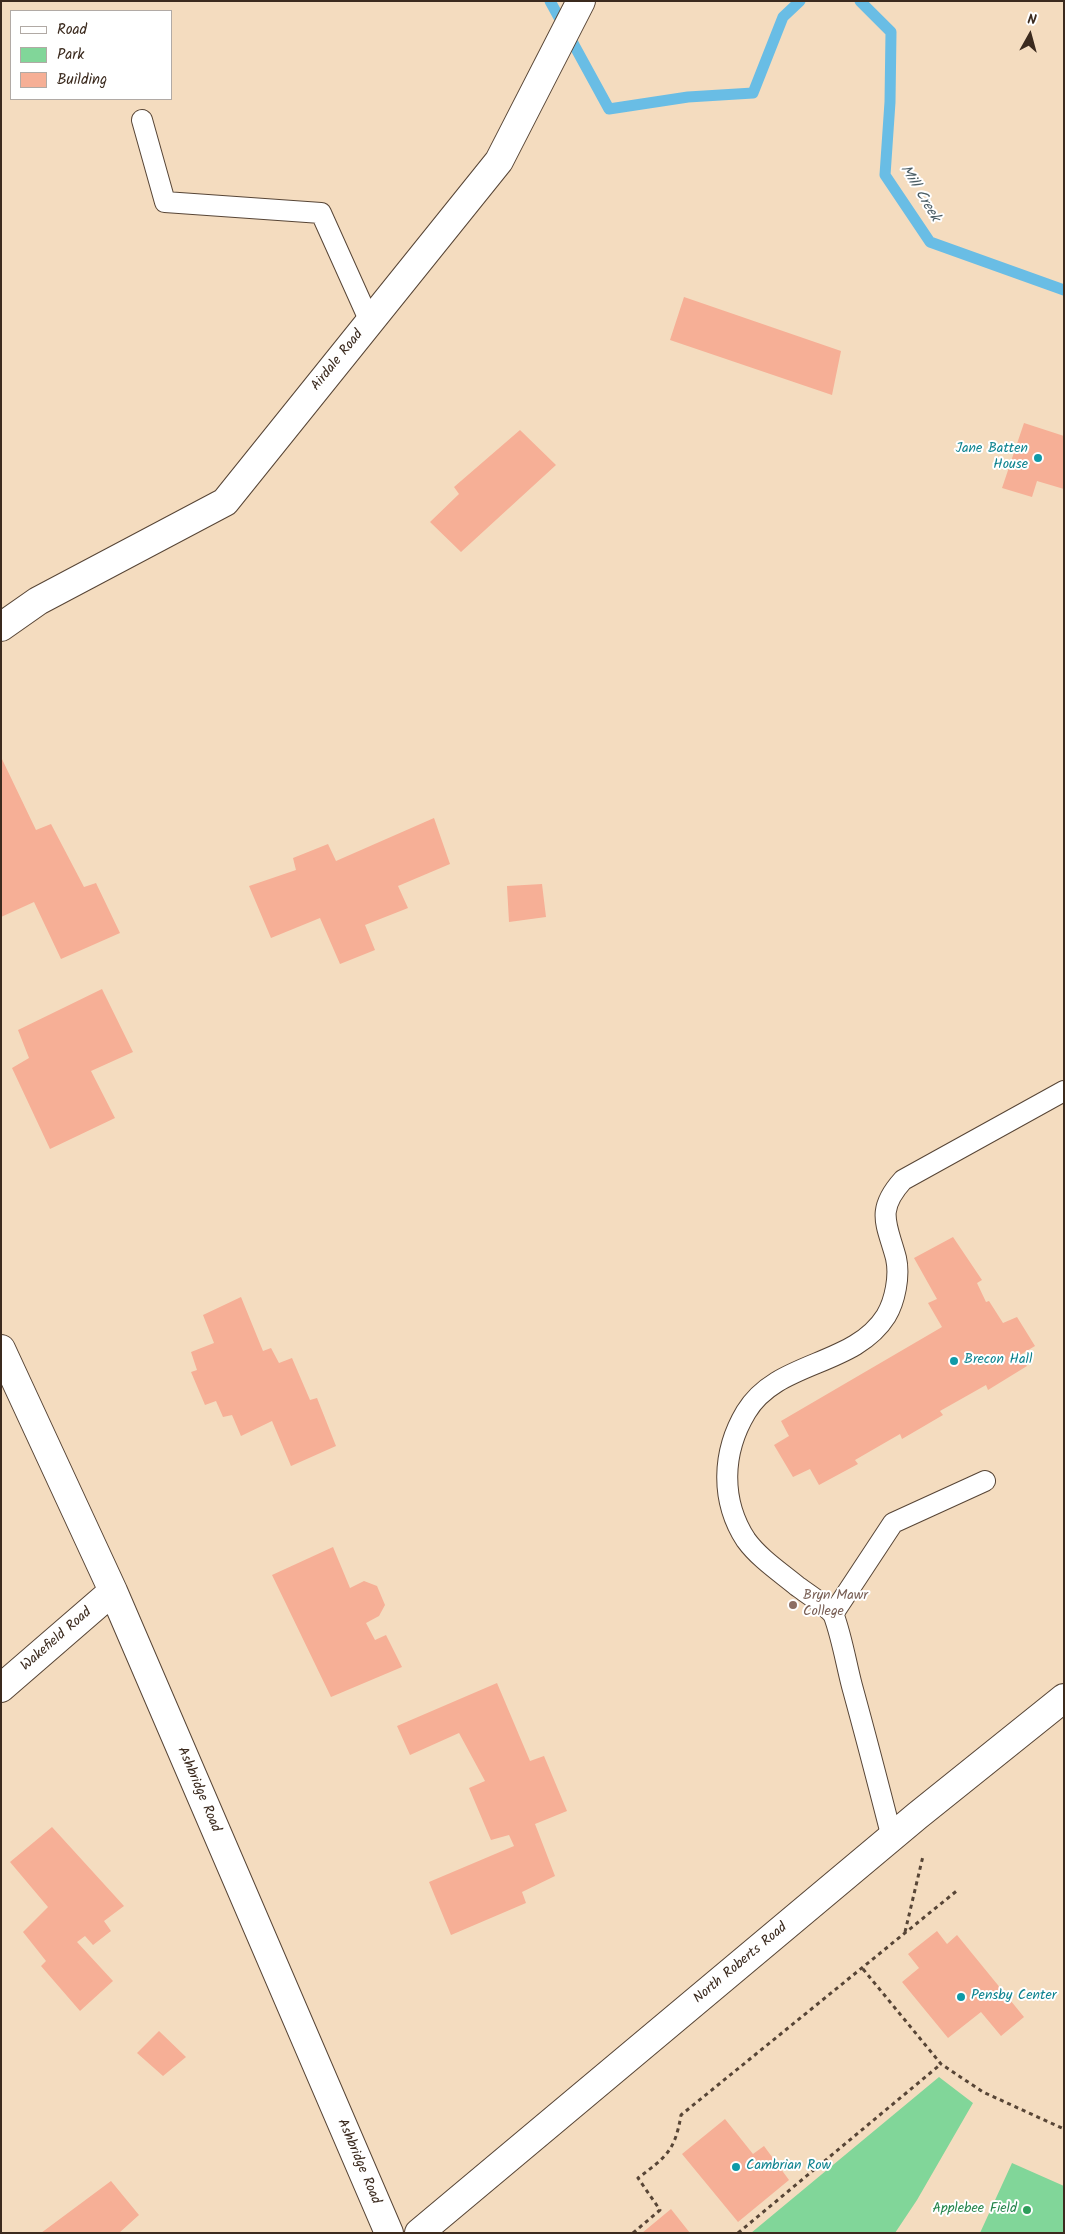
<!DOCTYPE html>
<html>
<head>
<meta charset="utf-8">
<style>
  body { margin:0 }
  #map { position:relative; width:1065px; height:2234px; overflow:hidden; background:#f4dcbf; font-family:Kalam,sans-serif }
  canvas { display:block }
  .frame { position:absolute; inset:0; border:2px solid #3b2a1e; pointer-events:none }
  .legend { position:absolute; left:10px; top:10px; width:162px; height:90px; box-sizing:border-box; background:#fff; border:1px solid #b1aaa5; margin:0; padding:6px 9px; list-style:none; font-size:15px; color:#3b2a1e }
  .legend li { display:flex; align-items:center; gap:10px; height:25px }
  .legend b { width:25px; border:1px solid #b1aaa5 }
  .north { position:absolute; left:1005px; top:10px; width:50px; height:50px; -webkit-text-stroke:4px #fff; paint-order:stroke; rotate:7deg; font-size:14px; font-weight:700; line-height:20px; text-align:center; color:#3b2a1e }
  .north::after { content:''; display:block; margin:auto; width:18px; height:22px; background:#3b2a1e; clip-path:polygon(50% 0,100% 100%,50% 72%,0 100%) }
</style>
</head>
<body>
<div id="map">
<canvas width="1065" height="2234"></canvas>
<div class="frame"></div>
<ul class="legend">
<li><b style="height:6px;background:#fff"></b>Road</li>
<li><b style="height:14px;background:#81d699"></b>Park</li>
<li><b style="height:14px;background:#f6af96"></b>Building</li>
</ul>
<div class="north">N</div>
</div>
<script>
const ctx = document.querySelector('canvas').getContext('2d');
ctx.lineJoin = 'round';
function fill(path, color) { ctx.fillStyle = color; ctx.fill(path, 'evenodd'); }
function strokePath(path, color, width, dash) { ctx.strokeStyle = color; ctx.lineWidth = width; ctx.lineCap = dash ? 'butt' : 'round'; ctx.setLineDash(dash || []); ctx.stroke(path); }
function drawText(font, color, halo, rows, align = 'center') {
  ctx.font = font + ' Kalam,sans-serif'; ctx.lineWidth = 4; ctx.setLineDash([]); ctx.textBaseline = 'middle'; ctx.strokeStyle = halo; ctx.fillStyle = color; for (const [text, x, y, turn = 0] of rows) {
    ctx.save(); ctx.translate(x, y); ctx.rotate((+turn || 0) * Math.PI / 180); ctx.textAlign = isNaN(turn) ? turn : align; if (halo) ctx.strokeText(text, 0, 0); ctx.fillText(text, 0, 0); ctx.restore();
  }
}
fill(new Path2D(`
  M939 2077 973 2103 917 2200 895 2233H751Z
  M1012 2163 1064 2186V2233H980Z`), '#81d699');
strokePath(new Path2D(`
  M550 1 609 109 688 97 753 93 783 17 800 1
  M860 1 891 32 890 102 885 175 930 242 1064 290`), '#69bde5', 11);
fill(new Path2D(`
  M684 297 841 351 832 395 670 340Z
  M1024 423 1064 436V489L1037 481 1032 497 1002 488Z
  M520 430 556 465 461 552 430 522 459 494 454 487Z
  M1 757 36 830 51 824 84 887 96 883 120 933 61 959 34 902 1 917Z
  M434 818 450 864 398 886 408 908 365 925 375 950 340 964 320 918 271 938 249 886 296 870 293 858 328 844 336 861Z
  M542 884 546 917 509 922 507 886Z
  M102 989 133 1052 91 1071 115 1118 50 1149 12 1068 29 1058 18 1030Z
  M953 1237 982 1280 977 1283 986 1302 989 1301 1003 1323 1017 1317 1035 1346 1020 1355 1027 1366 988 1390 986 1385 940 1411 943 1415 902 1439 900 1434 855 1460 858 1464 819 1485 810 1469 793 1477 774 1445 789 1436 781 1421 942 1327 928 1303 937 1299 914 1258Z
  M241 1297 263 1351 271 1348 279 1363 292 1358 310 1400 317 1398 336 1446 291 1466 272 1421 241 1436 232 1415 223 1417 216 1401 205 1405 191 1372 197 1370 191 1352 214 1343 203 1315Z
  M333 1547 350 1588 364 1581 377 1586 385 1605 379 1616 366 1623 375 1640 386 1635 402 1667 331 1697 272 1575Z
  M497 1683 530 1761 544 1756 567 1811 535 1824 555 1876 522 1892 526 1903 451 1935 429 1882 514 1846 509 1835 491 1840 469 1788 485 1781 459 1733 410 1755 397 1726Z
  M52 1827 124 1906 104 1921 111 1931 93 1945 85 1936 77 1942 113 1981 80 2011 41 1966 46 1961 23 1932 48 1907 10 1862Z
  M937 1931 947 1944 957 1935 1024 2017 1001 2036 981 2012 948 2038 902 1982 919 1968 908 1954Z
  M159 2031 186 2057 163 2076 137 2053Z
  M725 2119 753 2154 764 2146 789 2180 738 2222 682 2154Z
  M111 2181 139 2215 119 2233H41Z
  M671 2209 690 2233H642Z`), '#f6af96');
const lane = new Path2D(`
  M142 120 165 202 321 213 370 322
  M833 1614 893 1523 985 1481
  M892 1838C879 1787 866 1737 852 1686 846 1663 842 1638 834 1616 830 1608 805 1592 797 1586 780 1572 759 1558 746 1540 720 1500 722 1452 746 1412 777 1360 854 1367 886 1316 895 1301 900 1276 896 1258 887 1224 875 1211 903 1180L1064 1091`);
const street = new Path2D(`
  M1 627 38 601 225 502 499 161 581 1
  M1 1349 113 1591 389 2233
  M1 1688 113 1591
  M419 2233 917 1816 1064 1698`);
strokePath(lane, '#574536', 22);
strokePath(street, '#574536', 30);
strokePath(new Path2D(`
  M905 1932 923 1856
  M863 1969 941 2064 983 2092 1064 2129
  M633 2233 660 2210 638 2178C666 2157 675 2151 681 2115L959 1889
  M738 2233 941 2064`), '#574536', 3, [4, 4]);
strokePath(lane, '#fff', 20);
strokePath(street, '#fff', 28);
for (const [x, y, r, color] of [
  [1038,458,5,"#0f9aa8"],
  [954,1361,5,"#0f9aa8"],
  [793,1605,5,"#8d6e63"],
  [961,1997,5,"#0f9aa8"],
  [736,2167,5,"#0f9aa8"],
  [1027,2210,5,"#2e9e5b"]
]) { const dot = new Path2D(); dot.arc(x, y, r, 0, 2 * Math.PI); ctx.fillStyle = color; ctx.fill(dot); strokePath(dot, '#fff', 2); }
drawText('14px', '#3b2a1e', '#fff', [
  ["Airdale Road",338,361,-51],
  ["Wakefield Road",57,1640,-41],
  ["Ashbridge Road",198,1790,67],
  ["North Roberts Road",741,1964,-40],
  ["Ashbridge Road",358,2162,67]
]);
drawText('14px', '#0d838f', '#fff', [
  ["Jane Batten",1028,450,"right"],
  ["House",1028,466,"right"],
  ["Brecon Hall",964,1361],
  ["Pensby Center",971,1997],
  ["Cambrian Row",746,2167]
], 'left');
drawText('14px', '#785e54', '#fff', [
  ["Bryn Mawr",803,1597],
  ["College",803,1613]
], 'left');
drawText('14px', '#27864d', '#fff', [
  ["Applebee Field",1017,2210]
], 'right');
drawText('italic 15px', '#4b5d64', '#fff', [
  ["Mill Creek",919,194,59]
]);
</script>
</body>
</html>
